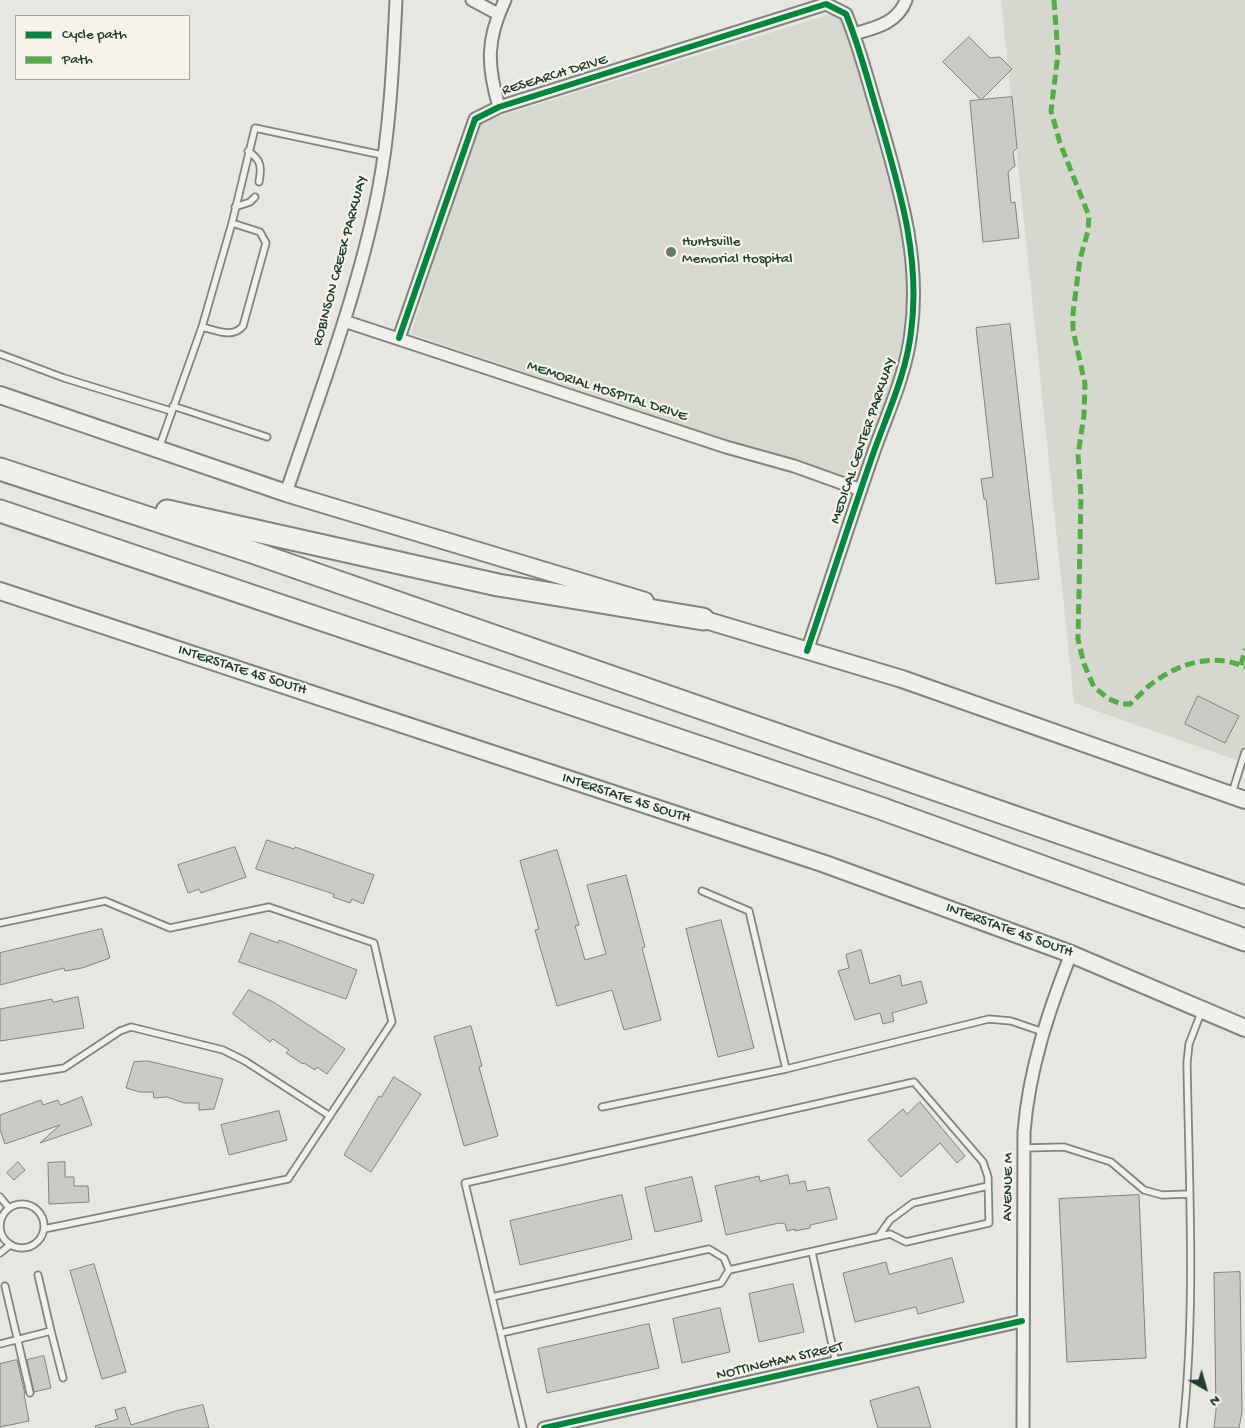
<!DOCTYPE html>
<html>
<head>
<meta charset="utf-8">
<style>
  body { margin:0 }
  #map { position:relative; width:1245px; height:1428px; overflow:hidden; background:#e7e6e0; font-family:"Gochi Hand",sans-serif }
  canvas { display:block }
  .legend { position:absolute; left:15px; top:15px; width:175px; height:65px; box-sizing:border-box; background:#f7f3e8; border:1px solid #a1aaa0; margin:0; padding:6px 9px; list-style:none; font-size:15px; color:#1f3d34 }
  .legend li { display:flex; align-items:center; gap:10px; height:25px }
  .legend b { width:25px; border:1px solid #a1aaa0 }
  .north { position:absolute; left:1180px; top:1363px; width:50px; height:50px; -webkit-text-stroke:4px #f7f3e8; paint-order:stroke; rotate:142deg; font-size:14px; font-weight:700; line-height:20px; text-align:center; color:#1f3d34 }
  .north::after { content:''; display:block; margin:auto; width:18px; height:22px; background:#1f3d34; clip-path:polygon(50% 0,100% 100%,50% 72%,0 100%) }
</style>
</head>
<body>
<div id="map">
<canvas width="1245" height="1428"></canvas>
<ul class="legend">
<li><b style="height:6px;background:#00873e"></b>Cycle path</li>
<li><b style="height:6px;background:#52ad45"></b>Path</li>
</ul>
<div class="north">N</div>
</div>
<script>
const ctx = document.querySelector('canvas').getContext('2d');
ctx.lineJoin = 'round';
function fill(path, color) { ctx.fillStyle = color; ctx.fill(path, 'evenodd'); }
function strokePath(path, color, width, dash) { ctx.strokeStyle = color; ctx.lineWidth = width; ctx.lineCap = dash ? 'butt' : 'round'; ctx.setLineDash(dash || []); ctx.stroke(path); }
function drawText(font, color, halo, rows, align = 'center') {
  ctx.font = font + ' "Gochi Hand",sans-serif'; ctx.lineWidth = 4.5; ctx.setLineDash([]); ctx.textBaseline = 'middle'; ctx.strokeStyle = halo; ctx.fillStyle = color; for (const [text, x, y, turn = 0] of rows) {
    ctx.save(); ctx.translate(x, y); ctx.rotate((+turn || 0) * Math.PI / 180); ctx.textAlign = isNaN(turn) ? turn : align; if (halo) ctx.strokeText(text, 0, 0); ctx.fillText(text, 0, 0); ctx.restore();
  }
}
fill(new Path2D(`
  M831 14 844 19 904 237 907 267V309L898 366 856 483 411 334 477 123Z`), '#d7d9d0');
fill(new Path2D(`
  M1001 0H1245V763L1074 703Z`), '#d6d8cf');
const building = new Path2D(`
  M969 37 990 58 1000 57 1012 69 981 100 943 62Z
  M1012 97 1017 148 1013 152 1015 166 1008 172 1011 203 1015 202 1019 238 983 242 970 101Z
  M1010 324 1039 579 996 584 986 499H984L981 479 993 477 976 328Z
  M1198 696 1239 716 1225 743 1185 724Z
  M267 840 294 849 295 847 374 875 363 904 352 899 350 903 333 897 334 894 256 869Z
  M235 847 246 877 201 893 199 889 188 893 178 865Z
  M557 850 579 925 575 926 585 960 606 954 587 885 626 875 645 947 642 948 661 1020 624 1030 612 990 557 1006 535 930 539 929 520 861Z
  M721 920 754 1048 718 1057 686 929Z
  M102 929 110 958 82 968 65 971 64 968 0 985V953Z
  M251 933 278 943 279 940 357 970 346 999 239 962Z
  M861 950 870 984 900 975 902 986 921 981 927 1003 892 1013 894 1021 883 1024 880 1013 855 1020 838 971 849 968 846 955Z
  M249 990 275 1003 345 1049 327 1074 317 1067 315 1070 304 1063 303 1064 286 1053 289 1050 273 1039 270 1042 233 1014Z
  M78 997 84 1028 0 1041V1009L52 999 53 1002Z
  M471 1026 482 1066 479 1067 498 1136 464 1146 434 1037Z
  M148 1061 223 1079 214 1109 199 1110V1103H184L167 1097 154 1098 153 1092H140L126 1088 134 1062Z
  M394 1077 421 1094 371 1172 344 1155 379 1096 381 1097Z
  M82 1097 92 1125 40 1143 60 1125 5 1144 0 1129V1115L41 1100 43 1105 58 1100 60 1105Z
  M920 1102 965 1156 957 1163 940 1143 901 1177 868 1140 903 1109 907 1114Z
  M279 1111 287 1140 229 1155 221 1125Z
  M18 1162 25 1170 14 1180 7 1173Z
  M65 1162V1177H74V1186H88L89 1202 49 1204 48 1163Z
  M788 1175 790 1184 805 1181 807 1191 829 1187 837 1219 810 1225V1228L795 1231V1229L787 1231 785 1224 779 1223 726 1235 715 1186 759 1176 760 1181Z
  M692 1177 702 1221 655 1232 645 1188Z
  M622 1195 632 1239 520 1265 510 1221Z
  M1139 1195 1146 1358 1067 1362 1059 1199Z
  M952 1258 964 1302 918 1314 916 1307 855 1322 843 1273 886 1262 889 1274Z
  M94 1264 126 1372 102 1379 70 1271Z
  M1240 1272 1242 1412 1239 1428H1214L1216 1410 1214 1273Z
  M793 1284 804 1332 759 1342 749 1294Z
  M720 1308 730 1352 682 1363 673 1319Z
  M649 1324 659 1368 547 1393 538 1349Z
  M44 1356 51 1388 34 1392 27 1360Z
  M17 1360 25 1394H24L29 1421 0 1427V1364Z
  M919 1387 931 1428H878L870 1401Z
  M203 1405 209 1428H96L95 1426 118 1419 115 1410 125 1407 131 1425 176 1411Z`);
fill(building, '#cacbc6');
strokePath(building, '#7e847f', 1);
const service = new Path2D(`
  M248 151C261 160 262 166 259 182
  M235 207 250 202 255 197
  M232 223 255 128 382 155
  M0 354 64 378 171 411
  M173 406 267 437
  M159 448 202 327 232 223 260 232 266 243 243 326C232 339 216 330 202 327
  M1232 793 1245 752
  M702 891 749 911 786 1069
  M0 923 105 901 170 928 269 907 374 943 392 1022 288 1179 44 1229
  M0 1078 64 1068 120 1031 131 1027 223 1050 245 1061 330 1116
  M602 1107 786 1069 989 1019 1011 1021 1043 1032
  M1024 1148 1064 1147 1111 1162 1144 1190 1162 1195 1189 1194
  M0 1197 9 1208
  M0 1226a22 22 0 1 1 44 0a22 22 0 1 1-44 0Z
  M878 1237 890 1220 913 1203 988 1186
  M812 1252 836 1363
  M0 1253 10 1245
  M38 1275 51 1331
  M5 1286 30 1393
  M492 1297 709 1249 724 1258 729 1270 721 1283 501 1333
  M0 1344 51 1331 63 1378
  M523 1428 465 1183 914 1082 983 1162 988 1177 989 1223 906 1242 890 1234 729 1270
  M1183 1428C1196 1307 1189 1184 1187 1063L1189 1044 1202 1010`);
const minor = new Path2D(`
  M472 0 498 14
  M854 34C875 28 898 23 906 0
  M499 107C487 65 486 40 505 0
  M344 321 726 447 794 466 861 490
  M399 338 475 119 499 107 826 4 846 14C860 48 869 85 880 121 900 191 921 259 911 332 906 375 887 414 873 454 850 520 829 586 807 651
  M286 493C319 395 358 293 378 192 390 131 393 63 396 0
  M544 1428 1022 1321
  M1023 1428 1024 1132C1029 1070 1048 1012 1071 954`);
const secondary = new Path2D(`
  M0 395 286 493 645 601
  M0 591 825 864 1071 954 1245 1028
  M692 616 902 679 1245 800`);
const motorway = new Path2D(`
  M0 469 252 552 1245 897
  M0 511 880 808 1245 940
  M167 511 498 585 703 619`);
strokePath(service, '#7e847f', 9);
strokePath(minor, '#7e847f', 15);
strokePath(secondary, '#7e847f', 20);
strokePath(motorway, '#7e847f', 25);
strokePath(service, '#f0efeb', 5.5);
strokePath(minor, '#f0efeb', 11);
strokePath(secondary, '#f0efeb', 16);
strokePath(motorway, '#f0efeb', 21);
strokePath(new Path2D(`
  M1054 0 1058 54 1051 111 1060 143 1089 216 1088 231 1080 259 1073 313V330L1085 384 1084 415 1078 455 1081 496 1078 639 1084 664 1094 687 1109 699 1121 704H1130C1137 698 1143 691 1150 685 1177 664 1212 652 1245 667
  M1241 665 1245 649`), '#52ad45', 5, [10, 5]);
strokePath(new Path2D(`
  M399 338 475 119 499 107 826 4 846 14C860 48 869 85 880 121 900 191 921 259 911 332 906 375 887 414 873 454 850 520 829 586 807 651
  M544 1428 1022 1321`), '#00873e', 6);
for (const [x, y, r, color] of [
  [671,252,6,"#657870"]
]) { const dot = new Path2D(); dot.arc(x, y, r, 0, 2 * Math.PI); ctx.fillStyle = color; ctx.fill(dot); strokePath(dot, '#f7f3e8', 2); }
drawText('15px', '#1f3d34', '#f7f3e8', [
  ["RESEARCH DRIVE",555,76,-17],
  ["ROBINSON CREEK PARKWAY",341,261,-75],
  ["MEMORIAL HOSPITAL DRIVE",607,392,18],
  ["MEDICAL CENTER PARKWAY",864,441,-71],
  ["INTERSTATE 45 SOUTH",242,671,18],
  ["INTERSTATE 45 SOUTH",626,799,18],
  ["INTERSTATE 45 SOUTH",1009,931,20],
  ["AVENUE M",1009,1187,-89],
  ["NOTTINGHAM STREET",780,1362,-13]
]);
drawText('15px', '#1f3d34', '#f7f3e8', [
  ["Huntsville",682,243],
  ["Memorial Hospital",682,260]
], 'left');
</script>
</body>
</html>
